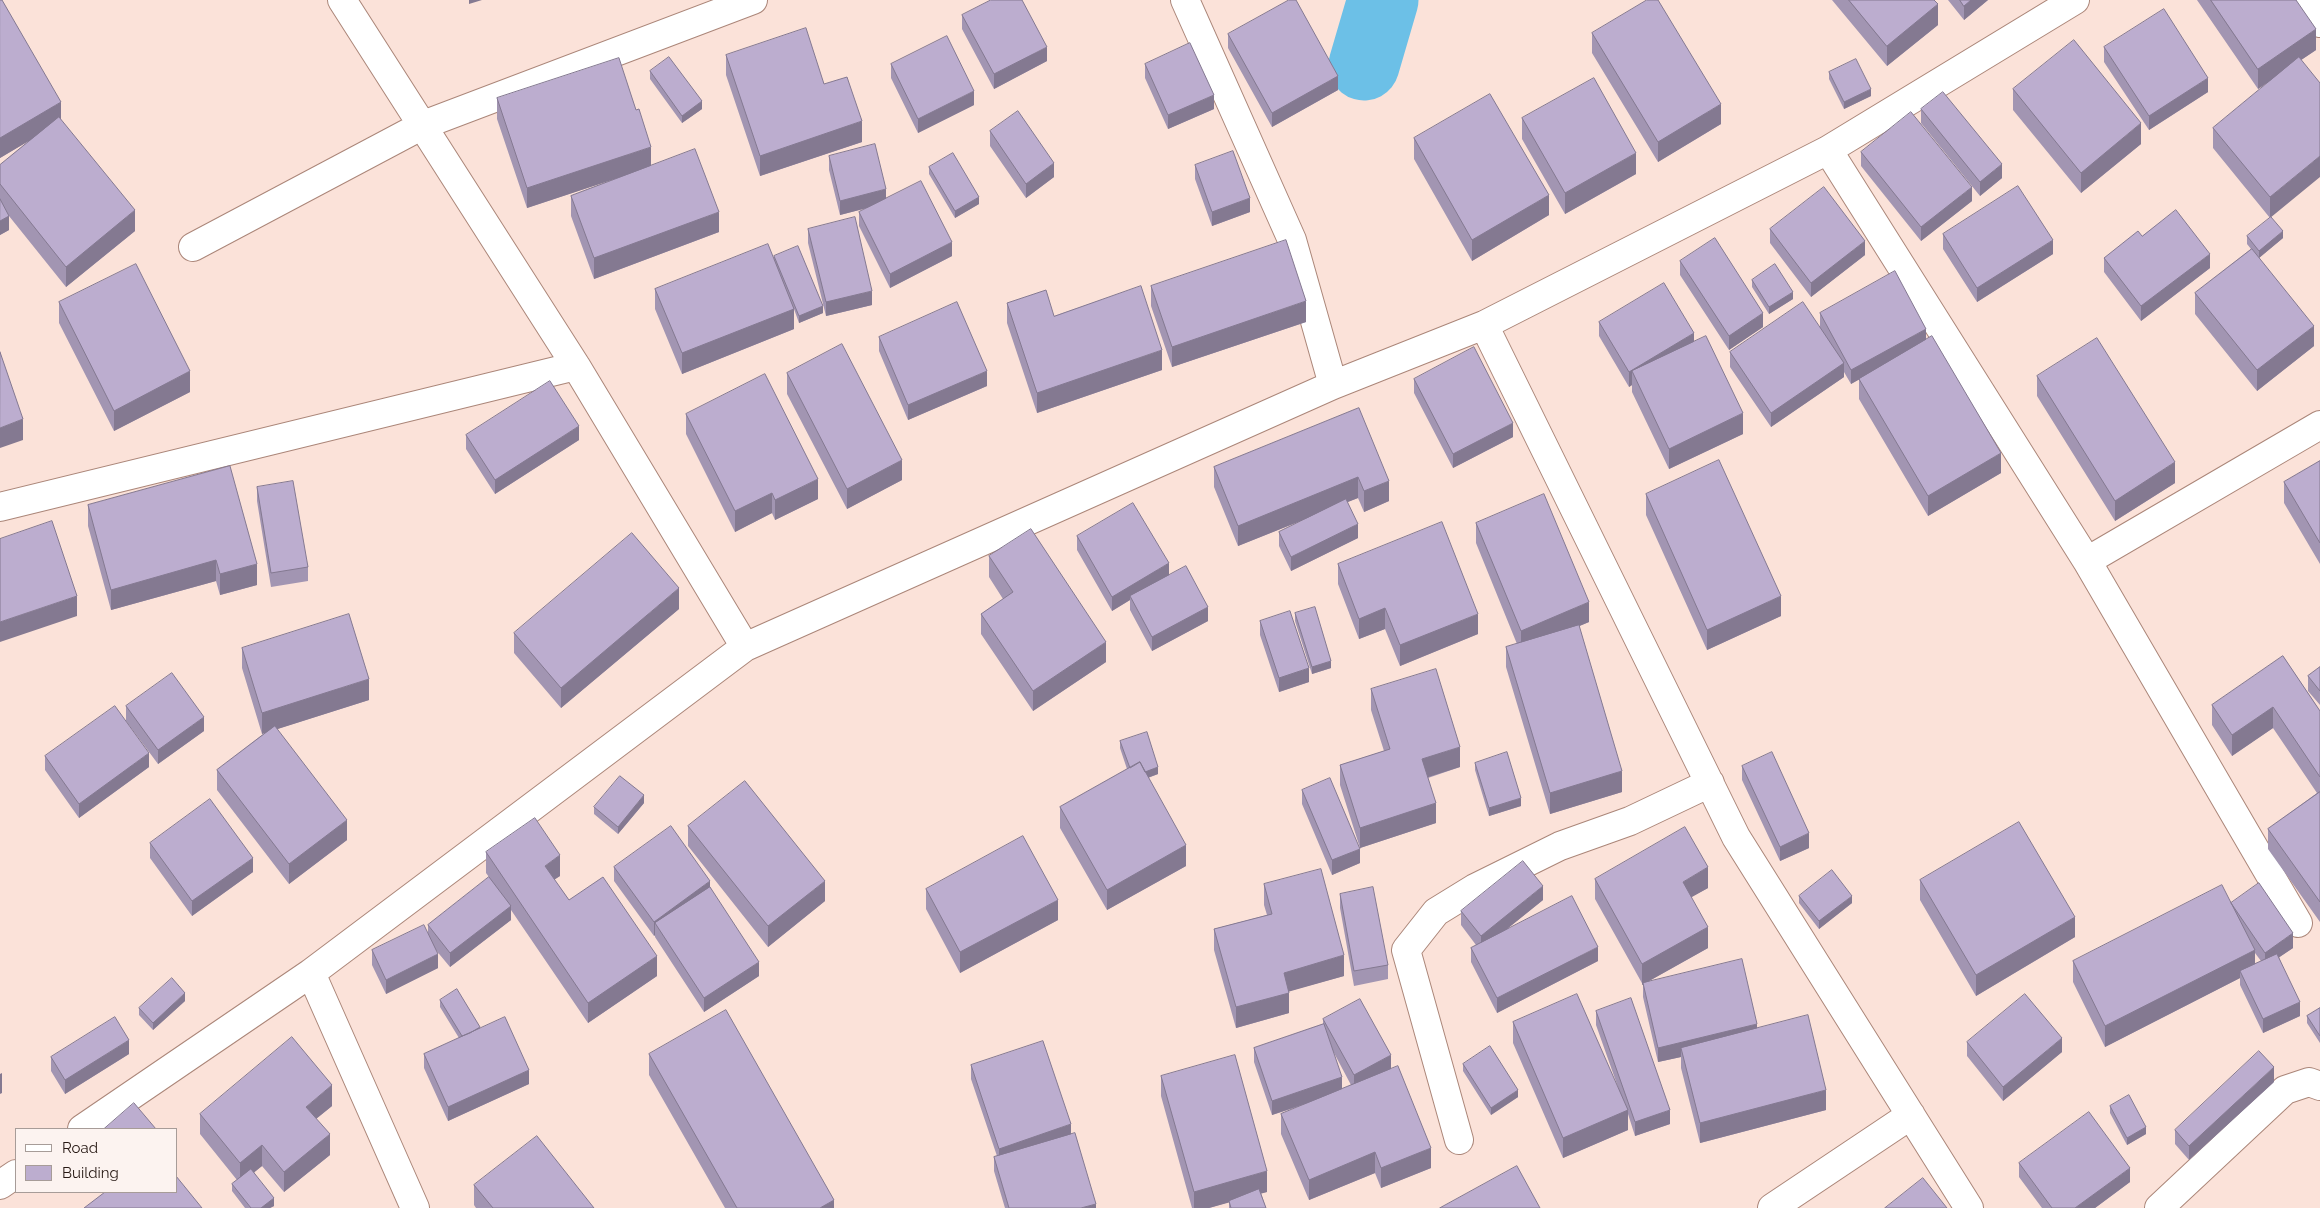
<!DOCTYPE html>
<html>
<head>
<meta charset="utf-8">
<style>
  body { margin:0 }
  #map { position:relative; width:2320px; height:1208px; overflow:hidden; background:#fbe2d9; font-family:Raleway,sans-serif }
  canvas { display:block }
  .legend { position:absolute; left:15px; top:1128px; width:162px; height:65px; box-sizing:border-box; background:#fcf3f0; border:1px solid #a79c98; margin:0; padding:6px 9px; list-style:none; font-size:15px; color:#271914 }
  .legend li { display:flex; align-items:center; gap:10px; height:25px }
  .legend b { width:25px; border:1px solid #a79c98 }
</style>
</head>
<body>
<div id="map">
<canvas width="2320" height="1208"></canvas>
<ul class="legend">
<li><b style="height:6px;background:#fff"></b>Road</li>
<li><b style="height:14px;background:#bcadcf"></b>Building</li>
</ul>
</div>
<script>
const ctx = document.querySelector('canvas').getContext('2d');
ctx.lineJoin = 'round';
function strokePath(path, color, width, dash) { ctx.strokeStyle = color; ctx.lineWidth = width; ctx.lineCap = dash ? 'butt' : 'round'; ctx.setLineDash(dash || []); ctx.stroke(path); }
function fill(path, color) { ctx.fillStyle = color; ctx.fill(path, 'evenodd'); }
strokePath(new Path2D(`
  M1364 65 1383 0`), '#6cc0e7', 71);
const minor = new Path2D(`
  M342 0 576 366 745 647
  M1185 0 1292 240 1333 385
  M2307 0 2320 23
  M1828 150 2087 561 2298 923
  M193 247 423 125 753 0
  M1484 325 1736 837 1969 1208
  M0 507 576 366
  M2087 561 2320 425
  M311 973 415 1208
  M82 1129 311 973 745 647 1333 385 1484 325 1828 150 2075 0
  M1459 1140 1406 950 1436 912 1475 888 1560 846 1630 821 1710 783
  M0 1185 16 1174
  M1772 1208 1911 1115
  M2159 1208 2285 1090 2309 1082 2320 1086`);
strokePath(minor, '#ab8679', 30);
strokePath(minor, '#fff', 28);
fill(new Path2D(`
  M0 0 61 120 135 231 66 287 9 216V230L0 235V165L30 140 0 158Z
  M1832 0H1934L1938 25 1887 66Z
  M1948 0H1988L1964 20Z
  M2197 0H2296L2316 50 2301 60 2270 218 2213 148V128L2270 81 2258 89Z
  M962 15 1047 61 994 89 962 29Z
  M1592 33 1721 124 1658 162 1592 53Z
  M1228 34 1338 90 1272 127 1228 48Z
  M2104 47 2208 92 2149 130 2104 62Z
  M726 55 824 84 862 142 760 176 726 75Z
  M891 64 974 105 918 133 891 78Z
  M1145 64 1214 109 1168 129 1145 78Z
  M650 71 702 109 682 123 650 79Z
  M1829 72 1871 96 1844 109 1829 79Z
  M2013 89 2141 144 2081 193 2013 110Z
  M497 98 651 166 719 232 594 279 571 216V196L620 177 527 208 497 119Z
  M1921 109 2002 178 1980 196 1921 123Z
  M1522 118 1636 174 1565 214 1522 139Z
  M990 131 1054 177 1026 198 990 146Z
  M1414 138 1549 215 1472 261 1414 159Z
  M1861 152 1972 201 1921 241 1861 166Z
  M829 156 886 198 952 256 890 288 859 226V212L867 208 840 215 829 170Z
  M1195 165 1250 212 1212 226 1195 179Z
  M929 167 979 204 955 218 929 174Z
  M808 229 872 305 826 316 808 243Z
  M1770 229 1865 255 1811 297 1770 243Z
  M1943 234 2053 254 1977 302 1943 249Z
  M2142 236 2210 268 2141 321 2104 272V258Z
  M2247 236 2283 238 2259 258 2314 346 2257 391 2195 314V293L2251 249 2247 244Z
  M774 256 823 313 799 323 794 309V329L682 374 655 309V289L774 260Z
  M1680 261 1763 327 1729 350 1680 275Z
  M1752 280 1793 299 1769 314 1752 287Z
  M1151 286 1306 322 1172 367 1151 306Z
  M59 302 190 392 114 431 59 323Z
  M1007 303 1162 370 1037 413 1007 323Z
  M1820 313 1926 340 2001 473 1928 516 1859 399V379L1851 384 1844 372V377L1771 427 1730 367V352L1820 327Z
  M1599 322 1694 341 1743 434 1669 469 1632 392V385L1629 387 1599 336Z
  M879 337 987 386 908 420 879 351Z
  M787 373 902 480 847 509 787 394Z
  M2037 376 2175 483 2115 521 2037 396Z
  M1414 379 1513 437 1453 468 1414 393Z
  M1359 408 1389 501 1364 512 1358 498 1347 502 1358 538 1291 571 1279 546V532L1308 518 1238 546 1214 487V467Z
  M686 414 818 499 775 520 772 513 735 532 686 434Z
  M466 435 579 440 495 494 466 449Z
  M2320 461V564L2284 503V482Z
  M230 466 257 585 220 595 216 581 111 610 88 526V505Z
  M257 487 308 567V581L271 587 257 501Z
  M1646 494 1781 616 1707 650 1646 515Z
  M1476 523 1589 622 1579 626 1622 792 1550 814 1506 667V647L1517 644 1476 543Z
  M1077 536 1169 575 1208 621 1152 651 1130 610V600L1112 611 1077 550Z
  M989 556 1106 662 1033 711 981 634V614L1003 599 989 577Z
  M1338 564 1478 634 1400 666 1385 629 1359 639 1338 584Z
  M679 609 561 708 514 653V633Z
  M1295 613 1331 668 1312 674 1295 621Z
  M1260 621 1309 682 1279 692 1260 635Z
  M242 648 369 700 277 729 347 840 289 884 217 790V770L266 732 262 734 242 668Z
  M2283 656 2320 711V922L2268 849V829L2317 793 2273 728 2232 756 2212 725V705Z
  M2320 667V705L2308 691V676Z
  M1371 689 1460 767 1428 778 1436 823 1360 848 1340 785V765L1384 751 1371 710Z
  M126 706 204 731 158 764 126 721Z
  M1120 741 1158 774 1148 778 1186 866 1107 910 1060 828V807L1127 769 1120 748Z
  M45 756 149 767 79 818 45 770Z
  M1475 763 1521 806 1489 816 1475 770Z
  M1742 766 1809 848 1780 861 1742 780Z
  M1302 790 1360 863 1332 875 1302 804Z
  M644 803 618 834 594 814V807Z
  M688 826 825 901 768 947 688 846Z
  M150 843 253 872 192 916 150 858Z
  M486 852 560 876 554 879 569 900 657 976 588 1023 511 910V920L450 967 435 949 438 968 386 994 372 965V950L428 933V925L489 877 486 873Z
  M614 867 710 887 759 976 704 1012 655 937V935L654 936 614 881Z
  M1595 879 1708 888 1691 897 1708 948 1649 981 1757 1028 1826 1110 1700 1143 1681 1068V1057L1658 1062 1643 997V985L1595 899Z
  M1920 880 2075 937 1976 996 1920 900Z
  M1264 884 1344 976 1289 991V1013L1236 1028 1214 950V929L1267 915 1264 905Z
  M926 889 1058 920 960 973 926 909Z
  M1340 894 1388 965V979L1354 986 1340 908Z
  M1799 896 1852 903 1819 929 1799 903Z
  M1543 900 1508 928 1598 961 1497 1013 1471 962V948L1476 945 1461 925V911Z
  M2231 903 2293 948 2279 957 2300 1016 2263 1033 2240 985V978L2105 1047 2073 982V961ZM2255 953 2261 961 2255 964Z
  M440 1000 480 1028 529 1084 448 1121 424 1068V1054L459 1038 440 1007Z
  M185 1001 153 1030 139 1015V1008Z
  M2320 1008V1043L2307 1023V1016Z
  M1596 1011 1670 1124 1635 1136 1628 1114V1130L1563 1158 1513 1043V1022L1619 1090 1596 1025Z
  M1323 1019 1391 1069 1431 1168 1381 1188 1375 1173 1309 1200 1281 1134V1114L1307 1104 1272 1115 1254 1062V1048L1323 1024ZM1333 1051 1351 1085 1342 1089Z
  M1967 1042 2062 1052 2003 1101 1967 1056Z
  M129 1054 65 1094 51 1071V1057Z
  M649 1054 834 1208H725L649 1075Z
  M1463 1064 1518 1097 1491 1115 1463 1071Z
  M971 1065 1071 1135 1096 1208H1005L994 1171V1157L997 1156 971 1079Z
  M1161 1076 1267 1192 1261 1193 1266 1208H1229V1202L1209 1208H1192L1161 1096Z
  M2274 1082 2189 1160 2175 1144V1130Z
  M332 1106 316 1119 330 1155 284 1192 262 1166 254 1172 274 1206 270 1208H245L232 1191V1184L237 1180 200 1134V1114Z
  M2110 1106 2146 1134 2127 1145 2110 1113Z
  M2019 1163 2130 1182 2095 1208H2042L2019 1177Z
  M474 1185 594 1208H476L474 1205Z`), '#a295b2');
fill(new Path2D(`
  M469 0H482L469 4Z
  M1971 0H1988L1964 20V6Z
  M1938 4V25L1887 66V46Z
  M2316 29V50L2258 89V69Z
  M1047 47V61L994 89V74Z
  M1338 76V90L1272 127V113Z
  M2208 78V92L2149 130V116Z
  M1871 89V96L1844 109V102Z
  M974 91V105L918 133V119Z
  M1214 95V109L1168 129V115Z
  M702 101V109L682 123V116Z
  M61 102V122L0 158V138Z
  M1721 104V124L1658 162V142Z
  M862 121V142L760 176V156Z
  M2141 123V144L2081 193V173Z
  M651 147V167L527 208V188Z
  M1636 153V174L1565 214V193Z
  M2320 156V177L2270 218V197Z
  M1054 163V177L1026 198V184Z
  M2002 164V178L1980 196V182Z
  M1972 187V201L1921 241V227Z
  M886 189V203L840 215V201Z
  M1549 195V215L1472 261V240Z
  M979 197V204L955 218V211Z
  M1250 198V212L1212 226V212Z
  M135 210V231L66 287V267Z
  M719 212V232L594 279V258Z
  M9 216V230L0 235V221Z
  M2283 231V238L2259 258V251Z
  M2053 240V254L1977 302V288Z
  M1865 241V255L1811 297V283Z
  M952 242V256L890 288V274Z
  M2210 254V268L2141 321V306Z
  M872 291V305L826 316V302Z
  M1793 292V299L1769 314V307Z
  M1306 301V322L1172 367V347Z
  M823 306V313L799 323V316Z
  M794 309V329L682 374V353Z
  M1763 313V327L1729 350V336Z
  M2314 326V346L2257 391V370Z
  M1926 329V343L1851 384V370Z
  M1694 333V347L1632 371V385L1629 387V372Z
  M1162 350V370L1037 413V393Z
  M1844 363V377L1771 427V413Z
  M190 371V392L114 431V411Z
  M987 371V386L908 420V405Z
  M1743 413V434L1669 469V449Z
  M23 419V440L0 448V428Z
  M1513 423V437L1453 468V454Z
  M579 426V440L495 494V480Z
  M2001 453V473L1928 516V496Z
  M902 460V480L847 509V489Z
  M2175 462V483L2115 521V501Z
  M1358 477V498L1238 546V526Z
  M818 479V499L775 520V500Z
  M1389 481V501L1364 512V491Z
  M772 493V513L735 532V511Z
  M1358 524V538L1291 571V557Z
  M216 560V581L111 610V590Z
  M1169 563V577L1130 596V600L1112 611V597Z
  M257 564V585L220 595V574Z
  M679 588V609L561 708V688Z
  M77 596V616L0 642V622Z
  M1781 596V616L1707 650V630Z
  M1589 602V622L1521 651V631Z
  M1208 607V621L1152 651V637Z
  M1385 608V629L1359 639V619Z
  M1478 614V634L1400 666V645Z
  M1106 642V662L1033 711V691Z
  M1331 661V668L1312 674V667Z
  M1309 668V682L1279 692V678Z
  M369 679V700L262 734V713Z
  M2273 707V728L2232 756V735Z
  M204 717V731L158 764V750Z
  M1460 747V767L1422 779V759Z
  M149 753V767L79 818V804Z
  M1158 767V774L1133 783V776Z
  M1622 771V792L1550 814V793Z
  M644 795V803L618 834V827Z
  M1521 798V806L1489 816V808Z
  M1436 803V823L1360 848V828Z
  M347 820V840L289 884V864Z
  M1809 833V848L1780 861V847Z
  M1186 845V866L1107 910V890Z
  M1360 849V863L1332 875V860Z
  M560 855V876L545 886V866Z
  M253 858V872L192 916V901Z
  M1708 867V888L1683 902V882Z
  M710 881V895L655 923V935L654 936V922Z
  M825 881V901L768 947V926Z
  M1543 886V900L1481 950V936Z
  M1852 896V903L1819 929V921Z
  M1058 900V920L960 973V952Z
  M511 906V920L450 967V953Z
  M2075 917V937L1976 996V975Z
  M1708 927V948L1642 985V964Z
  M2293 933V948L2265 967V953Z
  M1598 947V961L1497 1013V998Z
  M2255 950V971H2240V978L2105 1047V1026Z
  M438 954V968L386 994V980Z
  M1344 955V976L1284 993V973Z
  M657 956V976L588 1023V1003Z
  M759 962V976L704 1012V998Z
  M185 993V1001L153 1030V1023Z
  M1289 993V1013L1236 1028V1007Z
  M2300 1002V1016L2263 1033V1019Z
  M1757 1024V1038L1681 1048V1057L1658 1062V1048Z
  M2062 1038V1052L2003 1101V1087Z
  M129 1040V1054L65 1094V1080Z
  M1391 1055V1069L1354 1089V1075Z
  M2274 1067V1082L2189 1160V1146Z
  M529 1070V1084L448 1121V1107Z
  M2 1073V1093L0 1094V1074Z
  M1342 1077V1091L1272 1115V1101Z
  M332 1085V1106L306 1127V1107Z
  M1518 1090V1097L1491 1115V1108Z
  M1826 1090V1110L1700 1143V1123Z
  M1628 1110V1130L1563 1158V1138Z
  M1670 1110V1124L1635 1136V1122Z
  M1071 1124V1138L999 1163V1149Z
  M2146 1127V1134L2127 1145V1138Z
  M330 1134V1155L284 1192V1172Z
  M262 1145V1166L240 1184V1163Z
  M1431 1148V1168L1381 1188V1168Z
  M1375 1152V1173L1309 1200V1180Z
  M2130 1168V1182L2095 1208H2075Z
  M1267 1171V1192L1209 1208H1194V1192Z
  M274 1198V1206L270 1208H261Z
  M834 1200V1208H820Z
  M1096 1204V1208H1081Z`), '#847991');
const building = new Path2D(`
  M0 0H2L61 102 0 138Z
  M991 0H1022L1047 47 994 74 962 15Z
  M1289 0H1296L1338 76 1272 113 1228 34Z
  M1647 0H1658L1721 104 1658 142 1592 33Z
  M1849 0H1934L1938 4 1887 46Z
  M1960 0H1971L1964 6Z
  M2211 0H2296L2316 29 2258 69Z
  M2164 9 2208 78 2149 116 2104 47Z
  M806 28 824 84 847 77 862 121 760 156 726 55Z
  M947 36 974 91 918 119 891 64Z
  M2074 40 2141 123 2081 173 2013 89Z
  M1190 43 1214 95 1168 115 1145 64Z
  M669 57 702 101 682 116 650 71Z
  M2299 57 2320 83V156L2270 197 2213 128Z
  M619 58 636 110 639 109 651 147 527 188 497 98Z
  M1856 59 1871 89 1844 102 1829 72Z
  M1594 78 1636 153 1565 193 1522 118Z
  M1943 92 2002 164 1980 182 1921 109Z
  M1490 94 1549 195 1472 240 1414 138Z
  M1018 111 1054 163 1026 184 990 131Z
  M1911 112 1972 187 1921 227 1861 152Z
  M59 117 135 210 66 267 0 184V165Z
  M875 144 886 189 840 201 829 156Z
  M695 149 719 212 594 258 571 196Z
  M1233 151 1250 198 1212 212 1195 165Z
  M953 153 979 197 955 211 929 167Z
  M921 181 952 242 890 274 859 212Z
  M2018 186 2053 240 1977 288 1943 234Z
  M1824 187 1865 241 1811 283 1770 229Z
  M0 199 9 216 0 221Z
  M2176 210 2210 254 2141 306 2104 258 2138 231 2142 236Z
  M855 217 872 291 826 302 808 229Z
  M2271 217 2283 231 2259 251 2247 236Z
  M1715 238 1763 313 1729 336 1680 261Z
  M1286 240 1306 301 1172 347 1151 286Z
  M768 244 794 309 682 353 655 289Z
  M798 246 823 306 799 316 774 256Z
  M2252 249 2314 326 2257 370 2195 293Z
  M136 264 190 371 114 411 59 302Z
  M1775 264 1793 292 1769 307 1752 280Z
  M1895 271 1926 329 1851 370 1820 313Z
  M1664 283 1694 333 1629 372 1599 322Z
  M1141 286 1162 350 1037 393 1007 303 1046 290 1054 316Z
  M957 302 987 371 908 405 879 337Z
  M1803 302 1844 363 1771 413 1730 352Z
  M1706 336 1743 413 1669 449 1632 371Z
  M1932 336 2001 453 1928 496 1859 379Z
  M2097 338 2175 462 2115 501 2037 376Z
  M842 344 902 460 847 489 787 373Z
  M1474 347 1513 423 1453 454 1414 379Z
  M0 352 23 419 0 428Z
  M765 374 818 479 775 500 772 493 735 511 686 414Z
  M550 381 579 426 495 480 466 435Z
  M1359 408 1389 481 1364 491 1358 477 1238 526 1214 467Z
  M1719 460 1781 596 1707 630 1646 494Z
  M2320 461V543L2284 482Z
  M230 466 257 564 220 574 216 560 111 590 88 505Z
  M293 481 308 567 271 573 257 487Z
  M1544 494 1589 602 1521 631 1476 523Z
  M1346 499 1358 524 1291 557 1279 532Z
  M1133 503 1169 563 1112 597 1077 536Z
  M52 521 77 596 0 622V539Z
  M1442 522 1478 614 1400 645 1385 608 1359 619 1338 564Z
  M1031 529 1106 642 1033 691 981 614 1013 592 989 556Z
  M632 533 679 588 561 688 514 633Z
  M1186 566 1208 607 1152 637 1130 596Z
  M1315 607 1331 661 1312 667 1295 613Z
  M1290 611 1309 668 1279 678 1260 621Z
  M349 614 369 679 262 713 242 648Z
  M1579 625 1622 771 1550 793 1506 647Z
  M2283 656 2320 711V777L2273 707 2232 735 2212 705Z
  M2320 667V691L2308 676Z
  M1436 669 1460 747 1422 759 1436 803 1360 828 1340 765 1390 749 1371 689Z
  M172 673 204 717 158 750 126 706Z
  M115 706 149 753 79 804 45 756Z
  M275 726 347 820 289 864 217 770Z
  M1147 732 1158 767 1145 772 1140 762 1130 768 1120 741Z
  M1507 752 1521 798 1489 808 1475 763Z
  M1772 752 1809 833 1780 847 1742 766Z
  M1140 762 1186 845 1107 890 1060 807Z
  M620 776 644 795 618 827 594 807Z
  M1330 778 1360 849 1332 860 1302 790Z
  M745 781 825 881 768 926 688 826Z
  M2320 792V902L2268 829Z
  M210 799 253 858 192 901 150 843Z
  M535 818 560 855 545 866 569 900 603 877 657 956 588 1003 486 852Z
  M2019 822 2075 917 1976 975 1920 880Z
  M671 826 710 881 654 922 614 867Z
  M1685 827 1708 867 1683 882 1708 927 1642 964 1595 879Z
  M1023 836 1058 900 960 952 926 889Z
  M1523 861 1543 886 1481 936 1461 911Z
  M1321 869 1344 955 1284 973 1289 993 1236 1007 1214 929 1272 914 1264 884Z
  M1832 870 1852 896 1819 921 1799 896Z
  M489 877 511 906 450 953 428 925Z
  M2259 883 2293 933 2265 953 2231 903Z
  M2222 885 2255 950 2105 1026 2073 961Z
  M710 887 759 962 704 998 655 923Z
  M1373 887 1388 965 1354 971 1340 894Z
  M1572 896 1598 947 1497 998 1471 948Z
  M424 925 438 954 386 980 372 950Z
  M2277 954 2300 1002 2263 1019 2240 971Z
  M1742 959 1757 1024 1658 1048 1643 983Z
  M172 978 185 993 153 1023 139 1008Z
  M457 989 480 1027 470 1033 462 1036 440 1000Z
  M1577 994 1628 1110 1563 1138 1513 1022Z
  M2025 994 2062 1038 2003 1087 1967 1042Z
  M1631 998 1670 1110 1635 1122 1596 1011Z
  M1360 999 1391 1055 1354 1075 1323 1019Z
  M2320 1008V1036L2307 1016Z
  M726 1010 834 1200 820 1208H737L649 1054Z
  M1808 1015 1826 1090 1700 1123 1681 1048Z
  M115 1017 129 1040 65 1080 51 1057Z
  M505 1017 529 1070 448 1107 424 1054Z
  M1324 1024 1342 1077 1272 1101 1254 1048Z
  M292 1037 332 1085 306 1107 330 1134 284 1172 262 1145 240 1163 200 1114Z
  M1043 1041 1071 1124 999 1149 971 1065Z
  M1490 1046 1518 1090 1491 1108 1463 1064Z
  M2259 1051 2274 1067 2189 1146 2175 1130Z
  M1235 1055 1267 1171 1194 1192 1161 1076Z
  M1398 1066 1431 1148 1381 1168 1375 1152 1309 1180 1281 1114Z
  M2129 1095 2146 1127 2127 1138 2110 1106Z
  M134 1103 156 1129H104Z
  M2089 1112 2130 1168 2075 1208H2052L2019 1163Z
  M1075 1133 1096 1204 1081 1208H1009L994 1157Z
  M537 1136 594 1208H493L474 1185Z
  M1517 1166 1540 1208H1440Z
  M251 1169 274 1198 261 1208H251L232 1184Z
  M176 1176 202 1208H84L105 1192H176Z
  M1923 1178 1947 1208H1885Z
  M1259 1189 1266 1208H1231L1229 1201Z`);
fill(building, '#bcadcf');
strokePath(building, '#847991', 1);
</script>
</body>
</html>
